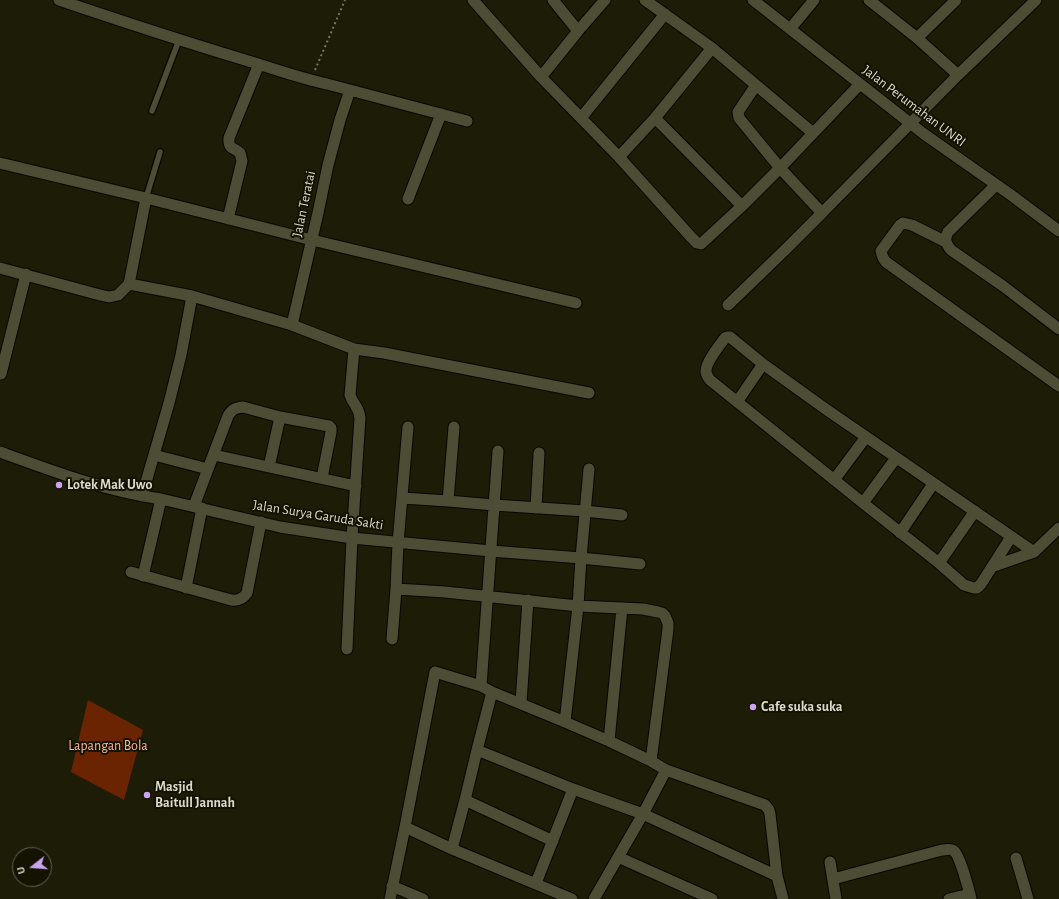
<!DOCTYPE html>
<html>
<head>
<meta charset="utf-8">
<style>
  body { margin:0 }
  #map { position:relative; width:1059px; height:899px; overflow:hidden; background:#1d1c06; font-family:"Alegreya Sans",sans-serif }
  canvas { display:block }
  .north { position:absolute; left:12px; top:847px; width:40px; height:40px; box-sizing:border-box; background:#141201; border:1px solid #646253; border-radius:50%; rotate:253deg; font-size:11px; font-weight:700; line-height:16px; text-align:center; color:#dbdacd }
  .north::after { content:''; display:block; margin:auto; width:14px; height:18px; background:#c8a5ee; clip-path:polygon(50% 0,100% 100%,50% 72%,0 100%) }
</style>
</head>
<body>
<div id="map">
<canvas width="1059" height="899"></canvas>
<div class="north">U</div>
</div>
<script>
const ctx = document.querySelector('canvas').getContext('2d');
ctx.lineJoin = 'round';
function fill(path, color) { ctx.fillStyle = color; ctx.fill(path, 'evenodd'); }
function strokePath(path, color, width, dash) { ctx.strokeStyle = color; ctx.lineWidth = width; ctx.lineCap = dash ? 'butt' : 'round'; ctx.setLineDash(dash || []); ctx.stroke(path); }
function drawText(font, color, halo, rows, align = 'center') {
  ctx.font = font + ' "Alegreya Sans",sans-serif'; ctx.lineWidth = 4; ctx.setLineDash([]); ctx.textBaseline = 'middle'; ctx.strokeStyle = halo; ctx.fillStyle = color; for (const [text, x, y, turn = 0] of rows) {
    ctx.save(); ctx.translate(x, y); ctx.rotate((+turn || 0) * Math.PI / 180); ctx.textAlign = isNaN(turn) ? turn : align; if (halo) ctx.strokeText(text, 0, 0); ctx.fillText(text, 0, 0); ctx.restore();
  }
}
fill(new Path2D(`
  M88 700 143 730 124 800 71 772Z`), '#6b2402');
const service = new Path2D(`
  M152 111 179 40
  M146 198 160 152`);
const minor = new Path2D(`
  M59 0C121 21 182 41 245 60 272 68 299 78 327 84L467 121
  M473 0 541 77 578 31 605 0
  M553 0 578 31
  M645 0 712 48
  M753 0 924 134 1011 195 1059 231
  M869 0 917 38 958 75
  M790 29 814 0
  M917 38 956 0
  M541 77 619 157 691 237 697 243 701 244 742 206 780 168 860 84
  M581 118 665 14
  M655 118 742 206
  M813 133 756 85 738 112 739 118 780 168 822 213 958 75 1036 0
  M619 157 655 118 712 48 756 85
  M0 163 146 198 312 240 576 303
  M996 185 948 232C944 239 946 244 951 250L1003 286 1059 329
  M408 199 441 114
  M228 219 242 161 240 153C234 147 228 150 229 138L259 64
  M946 242 912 225 903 223 900 225 881 251C882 256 883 259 886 262L1059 386
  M0 268 100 295 109 297 118 295 129 284 146 198
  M129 284 192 296 292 325 354 349 384 353 589 393
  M728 305 786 249 822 213
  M292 325 318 213 328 165 340 120 350 90
  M1 374 26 274
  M737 402 763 364
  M0 452C52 471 105 491 161 499L280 527 352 538 491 551 581 558 640 564
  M154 455 208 469
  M214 455 356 486
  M269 467 280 417
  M834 480 866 437
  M142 496 169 403 181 355 192 296
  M403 498 448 501 494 505 585 511 622 515
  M448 501 454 427
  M863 503 896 458
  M194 506 228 416C232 409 235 408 243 407L280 417 329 426 331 428V432L322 478
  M536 508 539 453
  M900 533 933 484
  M1011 537 981 584 977 588H974L964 585 939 563 863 503 710 380C708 377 706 375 706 371 706 362 719 346 725 338L727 337H730L763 364 827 410 1034 552 1059 528
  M939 563 975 511
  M994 566 1034 552
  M131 572 231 600C238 601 243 599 247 593L261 522
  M143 576 161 499
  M186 588 202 508
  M396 589 445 592 578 606 643 609 658 612 662 613 665 616 668 623V629L651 761
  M392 639 396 589 398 543 408 427
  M347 649 352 538 360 418C359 406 353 405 350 395L354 349
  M481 686 498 451
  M521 703 528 600
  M565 722 578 606 581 558 589 469
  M609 741 622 608
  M465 800 553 841
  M405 827 452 849 572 899
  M452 849 465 800 477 750
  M618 857 712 899
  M1016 858 1028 899
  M830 862 836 899
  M777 876 643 814 573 789 477 750 492 692 565 722 609 741 651 761 666 770 765 805 769 810 770 814 777 876 783 899
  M833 879 942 850C946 850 951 848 954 851 960 856 969 890 971 899
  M536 883 573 789
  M392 886 423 899
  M390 899 405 827 435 672 481 686 492 692
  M594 899 643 814 666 770
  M949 899 970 894`);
strokePath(service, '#080600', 8);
strokePath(minor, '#080600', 13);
strokePath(new Path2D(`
  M315 70 345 0`), '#767563', 2, [2, 3]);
strokePath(service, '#4d4c35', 5.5);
strokePath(minor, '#4d4c35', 11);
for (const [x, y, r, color] of [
  [59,485,4,"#c8a5ee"],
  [753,707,4,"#c8a5ee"],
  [147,795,4,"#c8a5ee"]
]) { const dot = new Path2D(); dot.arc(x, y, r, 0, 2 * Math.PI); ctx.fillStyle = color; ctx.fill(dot); strokePath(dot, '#141201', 1.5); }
drawText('14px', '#dbdacd', '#141201', [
  ["Jalan Perumahan UNRI",914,106,37],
  ["Jalan Teratai",304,204,-78],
  ["Jalan Surya Garuda Sakti",318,515,9]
]);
drawText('bold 14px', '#dbdacd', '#141201', [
  ["Lotek Mak Uwo",67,485],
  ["Cafe suka suka",761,707],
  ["Masjid",155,787],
  ["Baitull Jannah",155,803]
], 'left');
drawText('14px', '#ffb69b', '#141201', [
  ["Lapangan Bola",108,746]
]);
</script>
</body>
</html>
